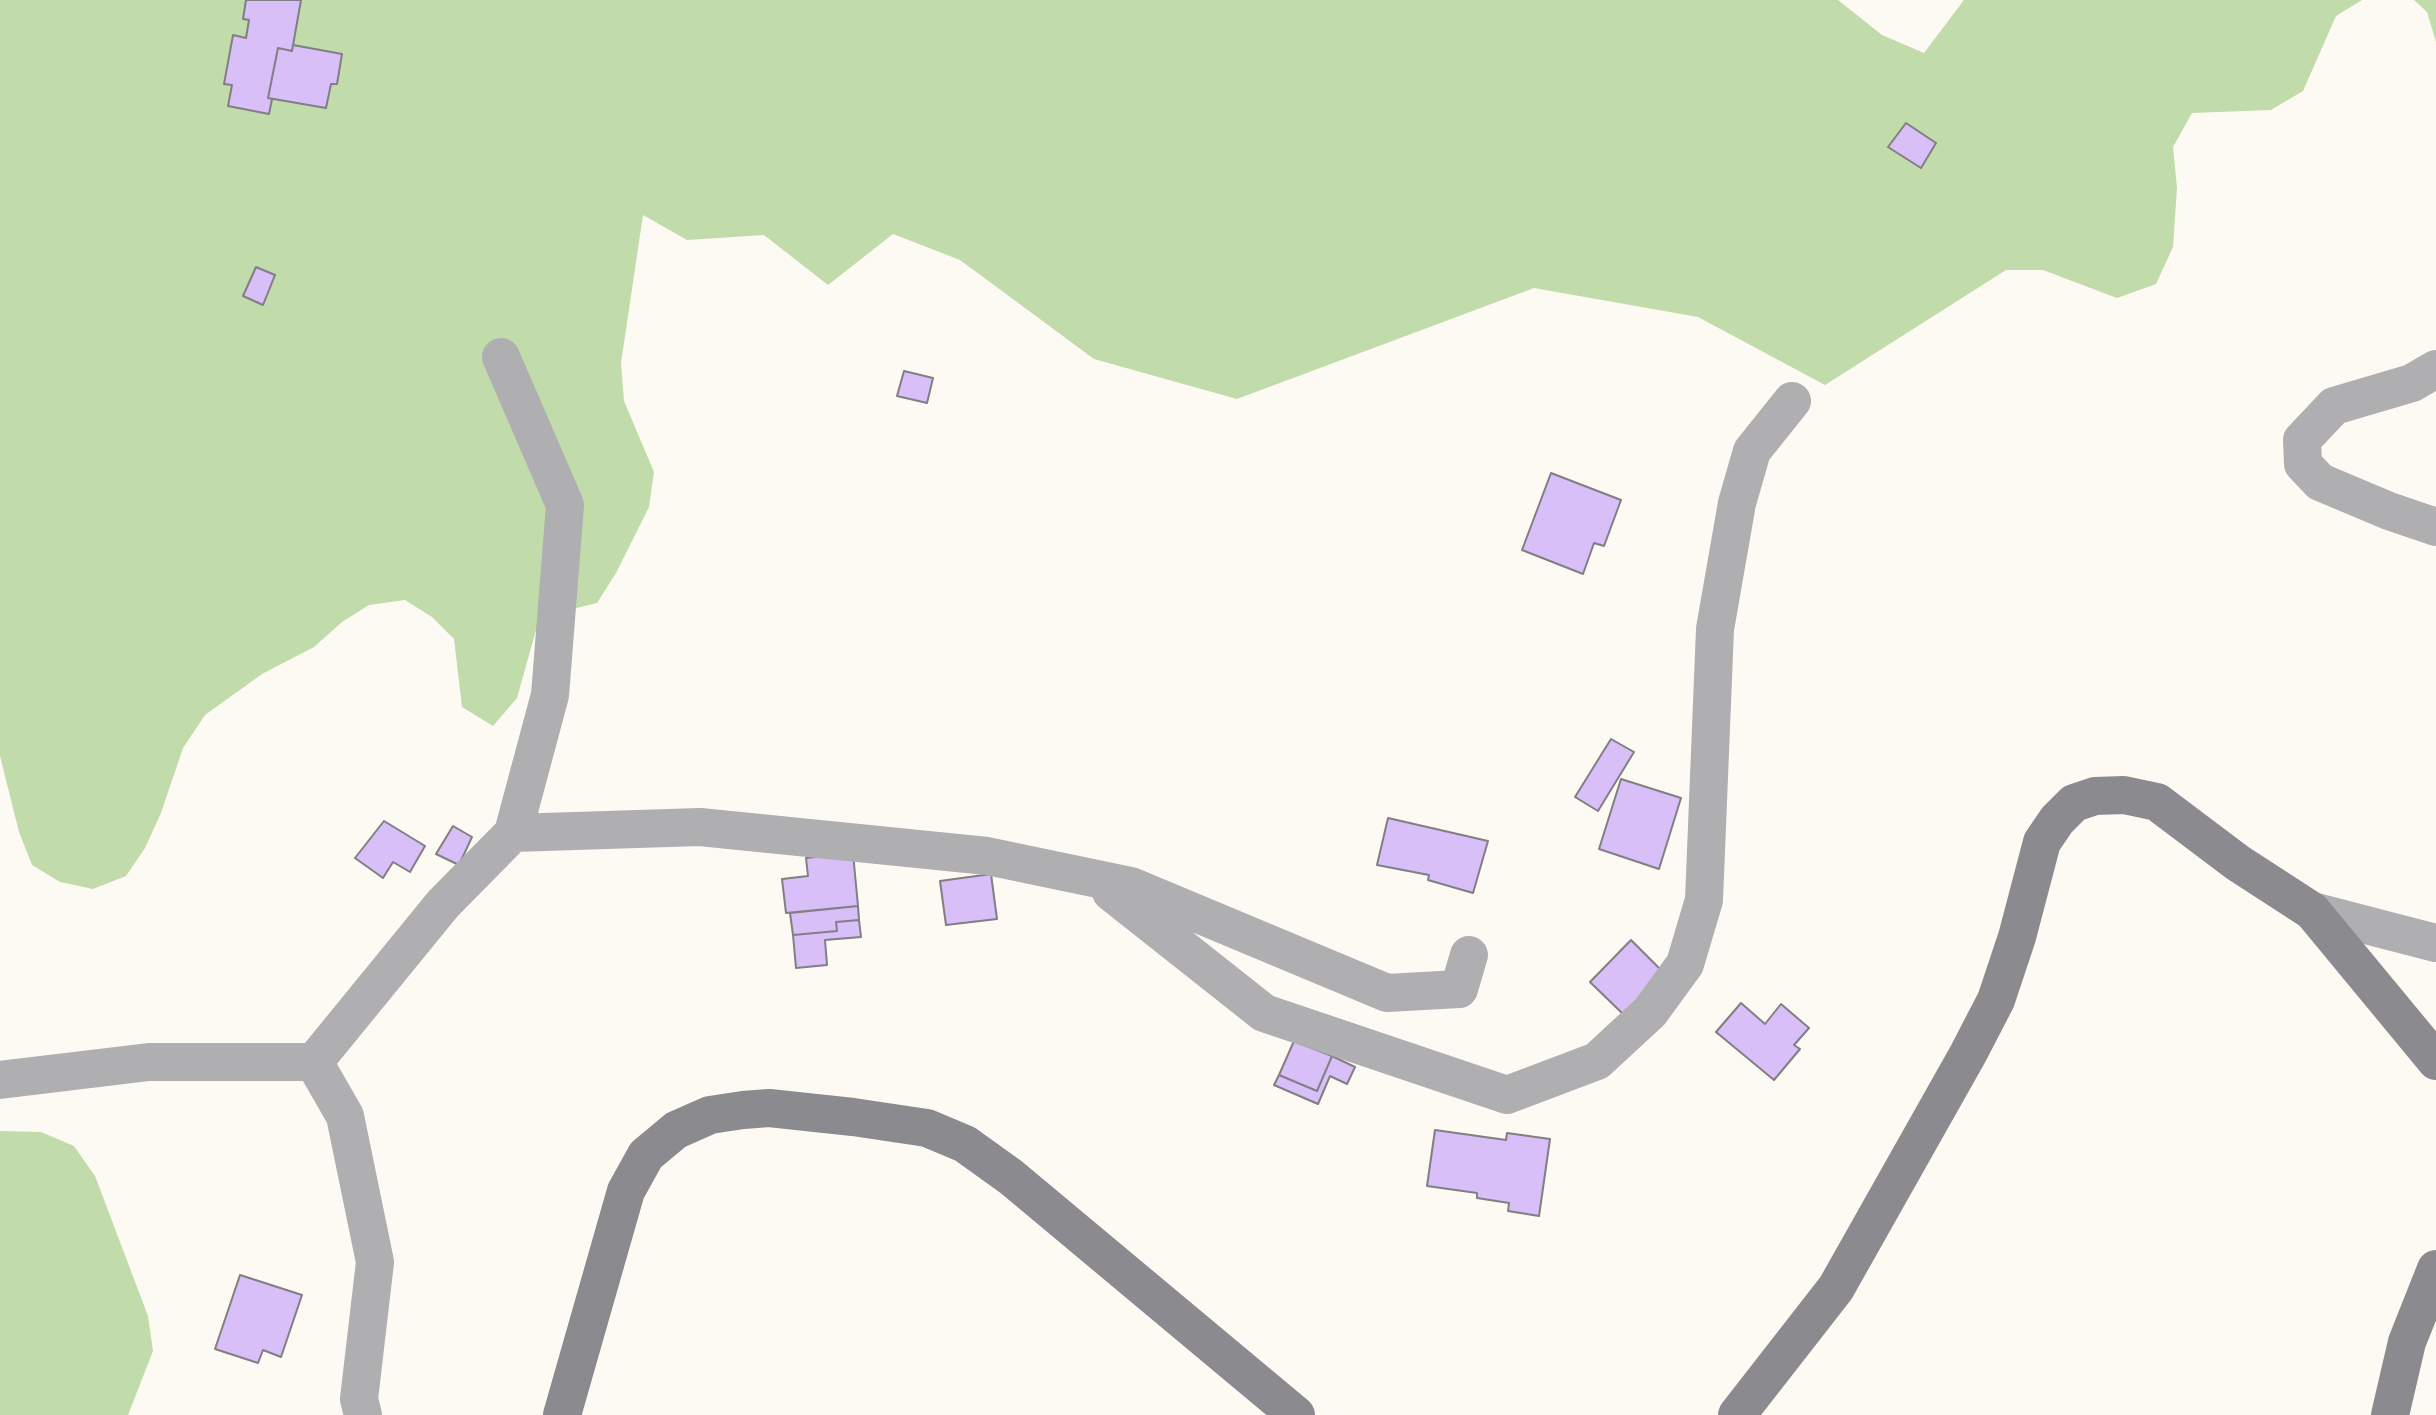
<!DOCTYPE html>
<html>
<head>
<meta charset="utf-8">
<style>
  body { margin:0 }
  canvas { display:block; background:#fcfaf3 }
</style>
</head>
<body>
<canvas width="2436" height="1415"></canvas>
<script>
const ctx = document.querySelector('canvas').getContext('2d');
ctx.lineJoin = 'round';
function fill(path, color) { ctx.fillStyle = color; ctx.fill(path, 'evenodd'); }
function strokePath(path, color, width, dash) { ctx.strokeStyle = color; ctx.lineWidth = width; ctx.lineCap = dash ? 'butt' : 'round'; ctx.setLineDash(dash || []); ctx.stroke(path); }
fill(new Path2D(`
  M0 0H1838L1882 35 1924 53 1964 0H2362L2336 16 2303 91 2271 110 2192 113 2173 147 2177 188 2173 247 2156 284 2117 298 2043 270H2006L1825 385 1698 317 1534 288 1237 399 1094 359 960 260 893 234 828 285 764 235 687 240 643 215 621 363 624 401 654 472 649 507 616 573 597 603 564 611 536 630 517 698 493 726 462 707 454 639 432 617 405 600 369 605 342 622 314 647 262 674 205 715 183 748 161 813 145 848 126 876 93 889 60 882 32 865 19 832 0 756Z
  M2414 0H2436V42L2427 12Z
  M0 1131 41 1132 74 1146 95 1176 148 1316 153 1351 128 1415H0Z`), '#c2dbab');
const building = new Path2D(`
  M246 0H301L292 51 278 48 268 98 272 99 269 114 228 106 232 85 224 84 233 35 246 38 249 20 243 19Z
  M293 45 342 54 337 84H331L326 108 268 98 278 48 292 51Z
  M1906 123 1936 143 1921 168 1888 147Z
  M256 267 275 275 263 305 243 296Z
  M904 371 933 378 927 403 897 396Z
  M1551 473 1621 500 1604 546 1594 543 1583 574 1522 550Z
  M1611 739 1634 752 1598 811 1575 797Z
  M1621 779 1681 798 1659 869 1599 849Z
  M1388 818 1488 841 1473 893 1428 880 1429 875 1377 865Z
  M384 821 425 846 410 872 393 862 383 878 355 858Z
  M453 826 472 837 459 865 436 854Z
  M853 853 858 906 786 913 782 879 808 876 806 858Z
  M991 874 997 919 946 925 940 881Z
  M858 906 859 920 836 922 837 931 793 935 790 913Z
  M859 920 861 937 825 940 827 965 796 968 793 935 837 931 836 922Z
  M1631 940 1664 973 1623 1014 1590 982Z
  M1741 1003 1765 1024 1781 1004 1809 1028 1794 1045 1800 1049 1774 1080 1716 1032Z
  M1294 1041 1332 1056 1317 1091 1279 1075Z
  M1332 1056 1355 1067 1347 1084 1330 1076 1318 1104 1274 1085 1279 1075 1317 1091Z
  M1435 1130 1506 1140 1507 1133 1550 1139 1539 1216 1508 1211 1509 1203 1477 1198V1193L1427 1186Z
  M240 1275 302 1295 281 1357 263 1350 258 1363 215 1349Z`);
fill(building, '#d8bff8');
strokePath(building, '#817e84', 2);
strokePath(new Path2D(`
  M501 357 565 505 550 695 513 833
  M2436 369 2412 383 2334 406 2302 440 2303 464 2320 482 2389 511 2436 527
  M1111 892 1264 1013 1507 1095 1597 1061 1650 1012 1685 964 1704 900 1715 629 1737 503 1752 451 1792 401
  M2312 911 2436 943
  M314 1062 443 904 513 833 700 827 987 856 1131 886 1387 993 1459 989 1469 955
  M0 1080 149 1062H314L345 1116 375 1262 359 1399 363 1415`), '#afaeb1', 38);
strokePath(new Path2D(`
  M562 1415 626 1191 646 1155 676 1130 710 1115 743 1110 769 1108 853 1117 927 1128 965 1144 1011 1177 1296 1415
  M1737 1415 1836 1288 1968 1054 1996 1000 2017 937 2042 842 2057 820 2074 803 2095 796 2124 795 2157 802 2238 863 2312 911 2436 1061
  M2390 1415 2407 1342 2436 1269`), '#8b8a8e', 38);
</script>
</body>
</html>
